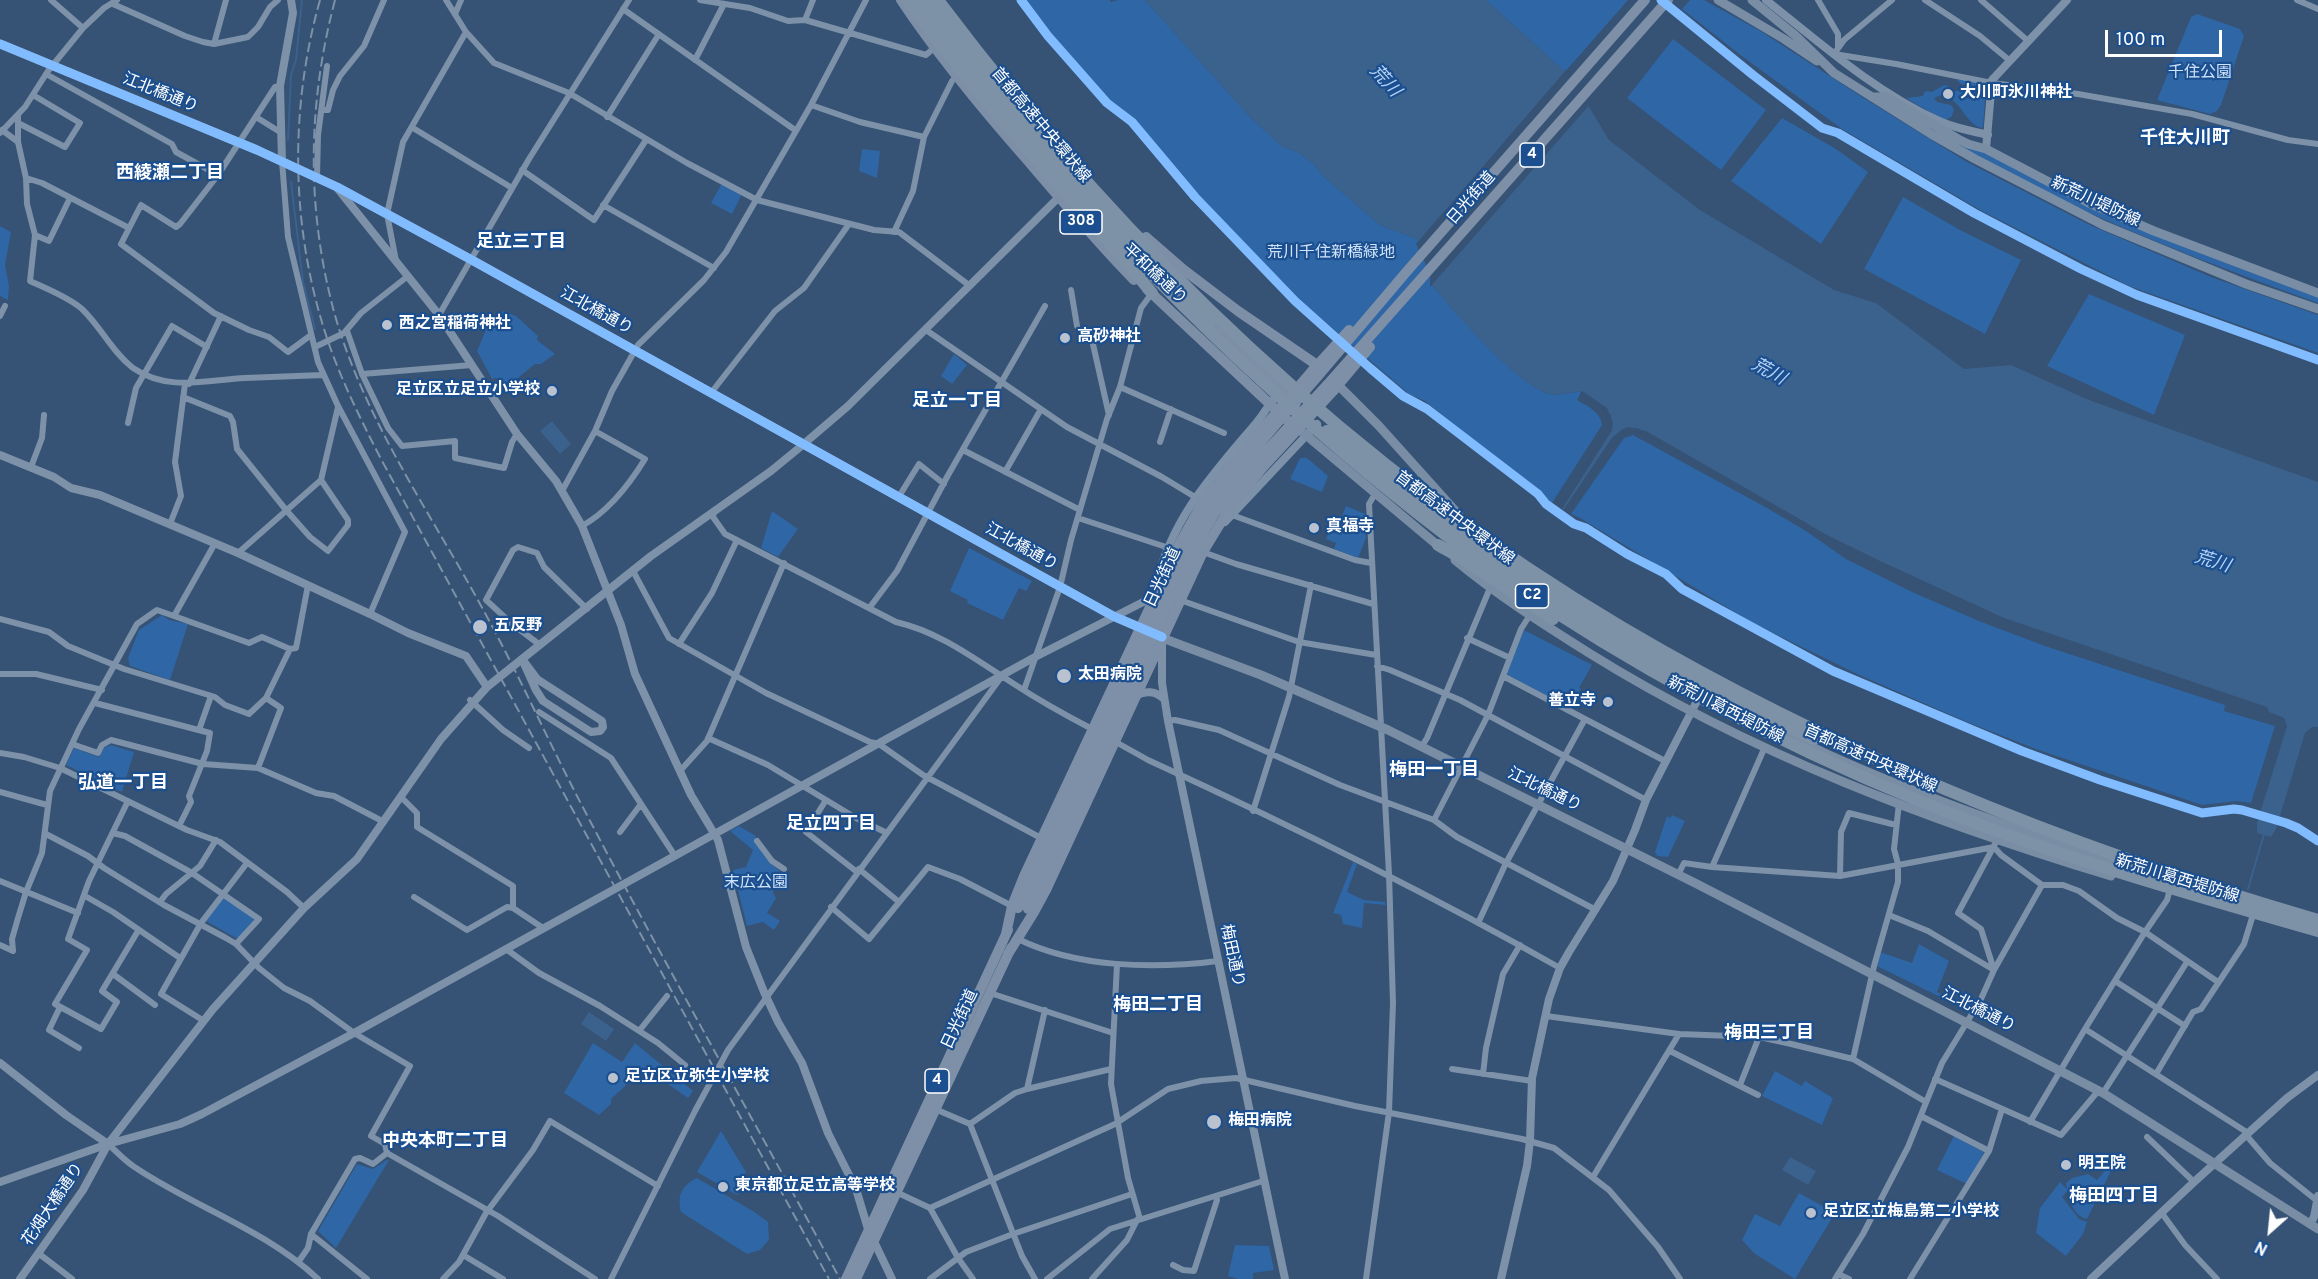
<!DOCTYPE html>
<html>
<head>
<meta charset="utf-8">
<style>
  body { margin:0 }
  #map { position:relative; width:2318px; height:1279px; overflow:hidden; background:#365274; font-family:Overpass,sans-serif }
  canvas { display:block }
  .north { position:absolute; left:2240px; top:1201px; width:60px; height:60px; -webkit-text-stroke:4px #1b4f8f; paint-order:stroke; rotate:207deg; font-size:16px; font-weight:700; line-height:24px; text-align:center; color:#fff }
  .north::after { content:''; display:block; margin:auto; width:21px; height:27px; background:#fff; clip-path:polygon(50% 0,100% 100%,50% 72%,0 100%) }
  .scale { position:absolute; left:2105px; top:30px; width:117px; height:27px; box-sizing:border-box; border:3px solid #fff; border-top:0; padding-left:8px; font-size:18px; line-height:21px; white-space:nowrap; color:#fff; -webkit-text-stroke:4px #1b4f8f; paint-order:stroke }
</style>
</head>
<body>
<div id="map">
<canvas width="2318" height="1279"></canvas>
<div class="north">N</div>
<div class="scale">100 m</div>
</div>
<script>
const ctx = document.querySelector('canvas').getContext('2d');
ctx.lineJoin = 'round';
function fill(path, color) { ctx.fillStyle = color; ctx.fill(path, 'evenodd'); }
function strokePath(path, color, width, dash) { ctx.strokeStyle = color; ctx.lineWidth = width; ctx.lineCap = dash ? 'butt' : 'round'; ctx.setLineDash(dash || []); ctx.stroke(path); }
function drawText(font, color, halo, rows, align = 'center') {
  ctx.font = font + ' Overpass,"Noto Sans JP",sans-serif'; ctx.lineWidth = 4.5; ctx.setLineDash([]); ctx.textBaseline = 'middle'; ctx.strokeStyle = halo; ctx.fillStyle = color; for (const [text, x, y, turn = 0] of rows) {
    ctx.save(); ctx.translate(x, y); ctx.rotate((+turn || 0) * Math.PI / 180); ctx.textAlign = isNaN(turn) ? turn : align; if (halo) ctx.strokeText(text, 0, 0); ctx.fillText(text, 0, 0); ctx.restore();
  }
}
fill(new Path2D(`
  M1025 0H1110L1111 2 1118 0H1145L1252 119 1283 147 1298 152 1314 164 1321 174 1380 225 1417 239 1433 273 1432 285C1454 311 1518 386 1550 394 1558 396 1573 392 1582 391L1577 400C1587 406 1601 412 1602 425L1552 503 1425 401 1409 394 1300 300 1205 204 1136 122 1096 88Z
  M1486 0H1628L1565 72Z
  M1690 0H1704L1762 32 1859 95 1967 162 2090 225 2211 277 2318 315V353L2129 286 1982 211 1842 129 1743 57 1682 9Z
  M2197 14 2240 29 2244 36 2221 105 2217 111 2210 114 2157 100 2191 17Z
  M1673 39 1766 110 1721 170 1627 98Z
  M1959 79 1983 84 1986 86 1983 127 1981 128C1967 123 1964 109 1953 101L1954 92 1960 90 1967 98 1975 100 1980 92 1973 87 1961 84 1957 80Z
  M1944 85 1948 86 1952 91 1934 98 1937 102 1951 105 1954 109 1952 116 1945 121 1906 98 1923 96 1925 91 1932 92Z
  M1884 101 2162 238 2318 297V303C2235 273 2152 242 2072 205 2007 175 1946 137 1884 101Z
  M1782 118 1836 149 1868 172 1821 244 1731 181Z
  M862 149 880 151 877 178 859 171Z
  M722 183 742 194 732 214 711 203Z
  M1903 197 1960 230 2021 260 1985 334 1864 269Z
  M0 226 11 232 5 265 9 286 8 300 0 296Z
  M2089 294 2185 335 2154 415 2047 366Z
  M502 311 516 316 538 336 537 340 555 354 541 364H535L508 386H502L496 378 492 379 477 351 488 325 491 326 494 321 498 322Z
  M954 354 967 365 952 384 941 376Z
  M1633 435 1767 508 1806 531 1846 559 1912 592 1979 621 2045 646 2225 705 2224 711 2275 726 2251 803 2237 801 2202 805 2036 749 1967 722 1857 674 1751 622 1580 518 1571 514 1624 438Z
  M1300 458H1307L1328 476 1322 492 1290 479Z
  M1346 506 1365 514 1366 538 1358 558 1334 549 1336 543 1326 539 1333 522 1339 524Z
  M772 511 798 529 778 557 761 548Z
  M969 548 1032 581 1026 591 1019 588 1003 620 967 603 968 600 950 591Z
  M162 615 169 620 188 624 170 680 130 666 128 658 139 630Z
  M1524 630 1592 665 1579 688 1581 689 1576 698 1572 696 1566 706 1508 675 1506 672Z
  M111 745 134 752 122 792 66 765 74 748 99 757 105 747Z
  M1672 815 1685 821 1668 857 1657 856 1655 852 1667 816 1670 818Z
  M739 826 756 836 754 842 771 864 780 871 773 893 776 898 767 913 780 921 774 930 763 922 747 926 733 870 746 867 753 850 730 831Z
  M1353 862 1357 864 1347 892 1364 900 1385 902 1386 905 1364 903 1362 928 1343 924 1341 915 1333 913Z
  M226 898 254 918 253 922 239 938H236L206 921 222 899Z
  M1919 944 1949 961 1937 992 1969 1007 1967 1010 1877 966 1880 952 1912 963Z
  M593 1043 622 1062 635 1043 693 1091 688 1098 645 1068 611 1099V1104L599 1115 564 1093Z
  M1775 1071 1802 1086 1805 1081 1833 1098 1822 1125 1762 1096Z
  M721 1131 746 1172 737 1195 697 1172Z
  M1954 1136 1984 1152 1967 1184 1937 1170Z
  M387 1160H389L336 1248 318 1231 357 1164 373 1169Z
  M2110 1165 2113 1167 2087 1219C2072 1215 2071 1202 2068 1190L2062 1197 2079 1219 2087 1222 2083 1234 2066 1256 2036 1233 2040 1208 2060 1182 2067 1189 2066 1183 2072 1178 2088 1174 2097 1180Z
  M697 1178 756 1213 768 1222 769 1240 760 1250 747 1254 681 1212C677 1196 681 1186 697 1178Z
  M1799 1193 1835 1213 1795 1279 1755 1254 1742 1240 1755 1214 1780 1226Z
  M1235 1245 1269 1246 1274 1270 1253 1273V1279H1238L1228 1276Z`), '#2f66a5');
fill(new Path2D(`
  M1145 0H1486L1565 72 1576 85 1609 140 1700 210 1834 290 1876 303 1964 369 2011 365 2089 400 2318 482V727H2312L2305 733 2276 829 2271 837 2257 833V823L2287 726 2284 718 2269 712 2267 707 2004 618 1880 561 1825 534 1637 428 1623 429 1612 438 1564 509H1562L1612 430 1611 415 1582 391C1573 392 1558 396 1550 394 1518 386 1454 312 1432 285L1433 273 1417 239 1380 225 1321 174 1314 164 1298 152 1283 147 1252 119Z
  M552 421 571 444 560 454 540 431Z
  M589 1012 614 1029 606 1041 581 1024Z
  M1790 1157 1816 1171 1808 1185 1782 1170Z`), '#3b618d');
fill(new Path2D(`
  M1567 69 1591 103 1430 287V273L1416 244Z
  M1582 391 1607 408 1613 423 1612 430 1562 508 1559 506 1609 429 1610 423 1605 410 1580 394Z
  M1629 427 1646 431 1810 525 1808 527 1644 434 1629 430 1615 440 1567 511 1564 510 1612 438 1623 429Z`), '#365274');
strokePath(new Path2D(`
  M288 140 291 75 296 60 302 0
  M291 182 303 282 315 329
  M2248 889 2264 834`), '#3b618d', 2);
strokePath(new Path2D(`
  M51 0 83 28
  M446 0 466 32 494 63 569 93 687 163 757 200 874 230 899 232 970 286
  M700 0 750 8 788 21 805 20 926 55 935 47
  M1818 0 1838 34V47
  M1892 0 1844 40 1834 54 1896 64 1992 83 2078 94 2192 114 2288 140 2318 144
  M1925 0 1980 36 2009 60
  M1981 0 2028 41
  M2297 0 2318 9
  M113 4 185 36 203 42 214 44 248 37 258 27 270 7 278 0
  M623 9 795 130
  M455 14 461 0
  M805 20 813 0
  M214 44 226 0
  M695 60 724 4
  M46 74 172 144 176 152 218 175
  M280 86 275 87 218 175 180 224 176 227 141 205 121 244 214 313 249 330 269 337 288 352 311 335
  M811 105 860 122 924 137
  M322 110H328L333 90 340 76 364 46 384 0
  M18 115V142L26 178 27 204 35 235 30 281C47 289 68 297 82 309 101 327 112 352 133 368 168 392 206 380 245 378 271 377 297 376 323 375
  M256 117 280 132
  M607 117 659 34
  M20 124 65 147 80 123 33 95
  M413 128 512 188
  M2 130 18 142
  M0 133 25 107 48 71 83 28 104 8 117 0
  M282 161 288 237 318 362 338 406 405 532 370 614
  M522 170 594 220 646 140
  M317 177 318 135 327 66
  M26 178 42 183 129 228
  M603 205 714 268
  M894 232 913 191 924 137 952 81 957 76
  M35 235 49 241 70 198
  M396 261 387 214 403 142 466 32
  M1071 290 1077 326
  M439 315 529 159 629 0
  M0 316 5 306
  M926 330 1067 427 1162 477 1195 497
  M347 331 362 374 388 428 402 446 455 441V458L504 468 512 442 517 434
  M1090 331 1109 415
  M315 347 344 333 361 313 408 276
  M362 374 472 365
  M189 384 221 316
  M1120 387 1224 433
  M711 393 775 311 804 288 849 224
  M183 397 230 416 233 422 237 449 286 510 310 537 328 551 348 525V520L321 480
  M128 423 136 388 172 326 207 347
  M1160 442 1171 409
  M963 450 1080 510
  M31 467 42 438 44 415
  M1005 472 1041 409
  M562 491 595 431 612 391 638 345 704 280 726 252 811 105 866 0
  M898 498 919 464 944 484
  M714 511 713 517 725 534 896 622C940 632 976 660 1014 684 1040 701 1067 716 1094 730
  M1232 515 1355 560 1371 563
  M1078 518 1169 548
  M170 524 181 496 175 462 185 384
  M582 526C609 511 629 485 645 459L595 431
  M1203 552 1236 564 1373 604
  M238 553 321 480 338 407
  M633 571 669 638 766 693 870 742 879 744 923 775 1041 838
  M1180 600 1299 642 1376 655
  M870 607 897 571 947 477 1045 306
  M174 616 249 643 262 637 290 649
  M0 619 49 632 68 646 124 669 215 697 225 705 249 714 266 698 290 649 296 648 308 585
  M1467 638 1510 658
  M679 644 712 593 737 540
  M540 645 511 623 486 600 513 550 518 547 537 553 544 567 587 609
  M1377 666 1390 670 1460 700 1646 800
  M0 674H36L102 690
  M1503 676 1665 761
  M1024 690 1060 587 1071 540 1107 419 1120 387 1141 308 1152 293
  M470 700 503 730 529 748
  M95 703 210 733 207 751 189 796 191 802 179 826
  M539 712 611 758 675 856
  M1168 721 1175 720 1219 730 1340 785 1434 820 1457 837 1596 910
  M199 730 211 696
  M708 738 768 765 856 818 887 833
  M1114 741 1148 760C1288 824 1426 892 1560 968
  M72 744 98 753 102 745 111 740 203 764 258 768 316 793 334 796 384 822
  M1422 746 1427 738 1490 588
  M0 753 24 757 60 768 187 830 220 842 287 892 304 908
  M258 768 281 708 266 698
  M680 771 707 741 784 563
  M0 792 47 805
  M401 797 417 813V827L513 886V908
  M826 800 806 832 857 872
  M128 801 89 881 68 939 87 950 55 1004 101 1029 117 1002 102 991 138 931
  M1253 811 1289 697 1311 585
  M1434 820 1488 715 1521 629 1530 615
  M620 832 641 804
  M113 833 125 836 192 873 259 919 236 944
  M46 834 88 856 104 868 164 905 226 938 236 944 259 968 284 988 310 1001 354 1033 410 1066 371 1136 385 1144 387 1153 498 1216 595 1279
  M757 841 772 861 784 869
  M1712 867 1764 749
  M859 869 899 902
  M1678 875 1684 863 1712 867 1840 876 1994 847 2001 855 2042 885H2063L2079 891 2117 918 2145 932 2218 982
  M1840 876 1841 832 1849 813 1896 825
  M0 881 78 913
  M85 896 113 912 180 958
  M414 897 467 930 507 907 513 908 543 928
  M160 902 166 894 200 866 216 840
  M831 907 869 939 928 867 960 879 1012 906
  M1889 915 1928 931 1994 970 2042 885
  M1479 921 1506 863 1585 719
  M1018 939C1077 968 1154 969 1218 961
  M0 945 13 951 12 939 18 918 26 892 42 853 50 791 79 729 137 624 157 610 174 616 214 545
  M506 949 539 973 600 1006 658 1043 685 1065
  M1117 964 1111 1084 1128 1178 1140 1219
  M113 974 155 1005
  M2115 981 2185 1026
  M990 993 1113 1033
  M60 1007 49 1030 79 1048
  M1546 1016 1679 1034 1759 1037 1787 1043 1853 1059 1926 1102
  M204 1021 161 994 201 923 247 863
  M2085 1029 2145 932 2167 900 2169 893
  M639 1031 667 996
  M1670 1051 1758 1095
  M1853 1059 1874 966 1898 882V864L1894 849 1899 803
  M1452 1069 1532 1081
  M1483 1074 1486 1048 1503 974 1520 945
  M2156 1074 2193 1012 2201 1009 2244 944 2252 918
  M1935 1079 2061 1135 2099 1090
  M1740 1085 1759 1037
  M1027 1089 1045 1010
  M2103 1093 2187 962
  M935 1109 970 1124 1022 1256 1035 1279
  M1921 1116 1989 1151
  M2030 1122 2085 1029 2248 1133
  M970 1124 1015 1093 1027 1089 1111 1069
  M2246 1135 2270 1163 2316 1200
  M2147 1137 2194 1182
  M108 1144C117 1152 126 1162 136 1168 196 1208 266 1230 318 1279
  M1593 1177 1679 1034
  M896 1192 930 1208 1115 1124 1168 1089 1201 1081 1236 1078 1355 1106 1522 1139 1554 1148 1609 1190 1658 1247 1680 1279
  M930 1208 958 1258 973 1279
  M2161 1212 2185 1245 2217 1279
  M311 1234 367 1279
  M38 1253 72 1279
  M463 1255 503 1279
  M299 1261 308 1248 311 1234 355 1159 360 1158 373 1164 387 1153
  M1173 1265 1183 1270 1194 1271 1217 1200 1216 1196
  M1838 1274 1849 1279
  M443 1279 459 1262 486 1213 533 1150 550 1121 658 1186
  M611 1279 695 1111 728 1050 1002 676
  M930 1279 966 1252 1013 1234 1132 1194
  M1047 1279 1110 1229 1263 1181
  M1092 1279 1127 1240 1137 1220
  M1366 1279 1389 1112 1393 1003 1389 874 1369 504 1375 494
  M1835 1279 1863 1234 1908 1147 1942 1063 1981 999 1994 970 1981 929 1958 913 1995 844
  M1910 1279 1989 1151 2002 1109`), '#7d92a8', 6);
strokePath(new Path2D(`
  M1766 0C1820 43 1875 92 1939 121 1954 128 1972 131 1988 135
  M1986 149 1992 80 2067 0
  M282 161 280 86 293 13 291 0
  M338 189 439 315 517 434 556 481 582 526 621 625 635 674 691 795 718 840 746 947 764 992 778 1022 802 1063 828 1133 856 1189 868 1229 892 1279
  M0 455 54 477 71 488 100 495 238 553 370 614 408 633 466 656 487 687
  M1225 522 1317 424
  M1156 586C1171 518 1214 473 1257 422 1263 415 1267 407 1273 400
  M1162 645V683L1168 721 1285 1279
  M522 659 537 679 602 721 603 727 600 731 591 732 543 701 536 690Z
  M1136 696C1145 690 1156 691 1164 699
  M0 1063 66 1115 108 1144
  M0 1182 108 1144 180 1124 202 1114 354 1033 1035 657 1155 596
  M2310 1224 2314 1217 2318 1196
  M20 1279 83 1190 108 1144 213 1009 304 908 357 859 441 739 487 687 651 556 771 471 799 448 848 406 1059 197
  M1501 1279 1527 1166 1530 1141 1532 1078 1549 999 1560 968 1569 952 1613 881 1635 830 1646 800 1700 695
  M2091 1279 2194 1182 2287 1098 2318 1075`), '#7d92a8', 8);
strokePath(new Path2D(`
  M1718 0 1784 39 1817 61
  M1752 0 1796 36 1834 73 1931 134 1975 159 2103 225 2246 284 2318 309
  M0 44 257 150 337 187 470 259 1113 616 1145 630
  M1872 97H1886L1958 139 1968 144 1986 149 2089 203 2154 231 2318 293
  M1338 385 1379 426 1459 515
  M1294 425 1442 549
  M1455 560C1497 595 1543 624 1589 653 1751 754 1930 821 2111 876
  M1157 636 1261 675 1388 730 1695 883 2103 1093 2318 1229
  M1717 700C1754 718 1790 737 1827 754 1924 798 2025 832 2127 865`), '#798da4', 9);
strokePath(new Path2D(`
  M901 0C939 57 983 110 1028 161 1063 202 1097 242 1134 280
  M1146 237 1184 270 1238 311 1317 365
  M1147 289 1287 420
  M1204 318 1296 403`), '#7d8ea7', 10);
strokePath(new Path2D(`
  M1312 371 1349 330
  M1318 376 1408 270 1645 0
  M1327 385 1668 0
  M1334 390 1370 347
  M1018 908 1031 881
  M1028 909 1039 885
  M1006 934 1012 906 1024 876 1180 543 1204 500 1245 449
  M1008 954 1034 912 1047 888 1203 552 1231 506 1264 466
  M846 1279 1008 930
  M856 1279 1011 948`), '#7e90a7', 10);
strokePath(new Path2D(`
  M908 0C981 104 1071 195 1152 293
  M928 0C1012 116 1108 222 1209 322
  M1327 431 1511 570 1611 634
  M1438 545 1463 559 1553 619`), '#7e92a7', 12);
strokePath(new Path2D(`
  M320 0C288 113 291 236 330 347 344 386 362 422 381 459L829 1279
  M335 0C308 102 306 205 333 308 364 424 439 524 494 630 523 684 548 740 576 794 661 958 752 1117 840 1279`), '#7e92a7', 2, [10, 4.5]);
strokePath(new Path2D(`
  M1245 449 1312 371
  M1264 466 1334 390
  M1031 881 1197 527C1232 472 1276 425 1318 376
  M1039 885 1173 594 1205 530 1215 513 1248 471 1327 385`), '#7e90a7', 10);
strokePath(new Path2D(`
  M919 0C1036 158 1168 301 1317 430 1377 482 1440 533 1506 579 1636 669 1778 743 1924 803 2052 855 2185 893 2318 931
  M938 0C1124 248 1355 470 1623 628 1840 756 2076 850 2318 920
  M1611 634C1677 673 1744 707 1814 739`), '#7e92a7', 12);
strokePath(new Path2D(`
  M1021 0 1048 36 1107 103 1132 122 1195 197 1295 301 1370 368 1403 396 1427 409 1538 494 1546 504 1574 524 1586 528 1627 554 1666 574 1682 589 1833 671 2022 751 2100 780 2202 813 2234 809 2242 810 2286 823 2298 828 2318 841
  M1661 0 1753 75 1822 128 1838 133 1974 213 2081 269 2137 295 2318 360
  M0 44 257 150 337 187 470 259 1113 616 1162 637`), '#80bcff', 9);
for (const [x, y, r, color] of [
  [1948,94,6,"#b9c2ce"],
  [387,325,6,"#b9c2ce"],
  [1065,338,6,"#b9c2ce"],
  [552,391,6,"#b9c2ce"],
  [1314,528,6,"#b9c2ce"],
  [480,627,8,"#b9c2ce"],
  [1064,676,8,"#b9c2ce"],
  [1608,702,6,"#b9c2ce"],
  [613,1078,6,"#b9c2ce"],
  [1214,1122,8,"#b9c2ce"],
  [2066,1165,6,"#b9c2ce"],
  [723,1187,6,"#b9c2ce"],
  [1811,1213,6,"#b9c2ce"]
]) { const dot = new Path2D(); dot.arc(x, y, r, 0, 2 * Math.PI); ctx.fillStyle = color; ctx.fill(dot); strokePath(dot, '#1b4f8f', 2); }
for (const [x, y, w] of [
  [1532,155,24],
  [1081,222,42],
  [1532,596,33],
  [937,1081,24]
]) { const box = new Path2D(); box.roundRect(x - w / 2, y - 12, w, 24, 4.5); ctx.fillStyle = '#1b4f8f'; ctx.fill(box); strokePath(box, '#fff', 1.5); }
drawText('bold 15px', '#fff', null, [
  ["4",1532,155],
  ["308",1081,222],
  ["C2",1532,596],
  ["4",937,1081]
]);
drawText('16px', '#cfe3fa', '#1b4f8f', [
  ["千住公園",2200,74],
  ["荒川千住新橋緑地",1331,254],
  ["末広公園",756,884]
]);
drawText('16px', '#fff', '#1b4f8f', [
  ["江北橋通り",160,94,22],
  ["首都高速中央環状線",1040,126,50],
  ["日光街道",1472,199,-49],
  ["新荒川堤防線",2095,203,25],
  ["平和橋通り",1154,275,43],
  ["江北橋通り",596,312,29],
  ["首都高速中央環状線",1454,519,37],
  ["江北橋通り",1021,548,29],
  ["日光街道",1164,578,-65],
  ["新荒川葛西堤防線",1725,711,27],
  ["首都高速中央環状線",1870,760,24],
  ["江北橋通り",1544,791,26],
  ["新荒川葛西堤防線",2177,880,17],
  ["梅田通り",1231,956,78],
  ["江北橋通り",1978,1011,27],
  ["日光街道",961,1020,-65],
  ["花畑大橋通り",54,1205,-56]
]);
drawText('bold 16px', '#fff', '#1b4f8f', [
  ["大川町氷川神社",1960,94],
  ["西之宮稲荷神社",399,325],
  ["高砂神社",1077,338],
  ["足立区立足立小学校",540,391,"right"],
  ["真福寺",1326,528],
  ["五反野",494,627],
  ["太田病院",1078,676],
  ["善立寺",1596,702,"right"],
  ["足立区立弥生小学校",625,1078],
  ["梅田病院",1228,1122],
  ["明王院",2078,1165],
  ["東京都立足立高等学校",735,1187],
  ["足立区立梅島第二小学校",1823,1213]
], 'left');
drawText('italic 18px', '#b5d3f5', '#1b4f8f', [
  ["荒川",1384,82,48],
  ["荒川",1768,373,29],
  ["荒川",2212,563,17]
]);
drawText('bold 18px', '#fff', '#1b4f8f', [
  ["千住大川町",2185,139],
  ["西綾瀬二丁目",170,174],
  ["足立三丁目",521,243],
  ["足立一丁目",957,402],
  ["梅田一丁目",1434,771],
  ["弘道一丁目",123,784],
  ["足立四丁目",831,825],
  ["梅田二丁目",1158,1006],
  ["梅田三丁目",1769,1034],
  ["中央本町二丁目",445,1142],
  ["梅田四丁目",2114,1197]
]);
</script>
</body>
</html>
